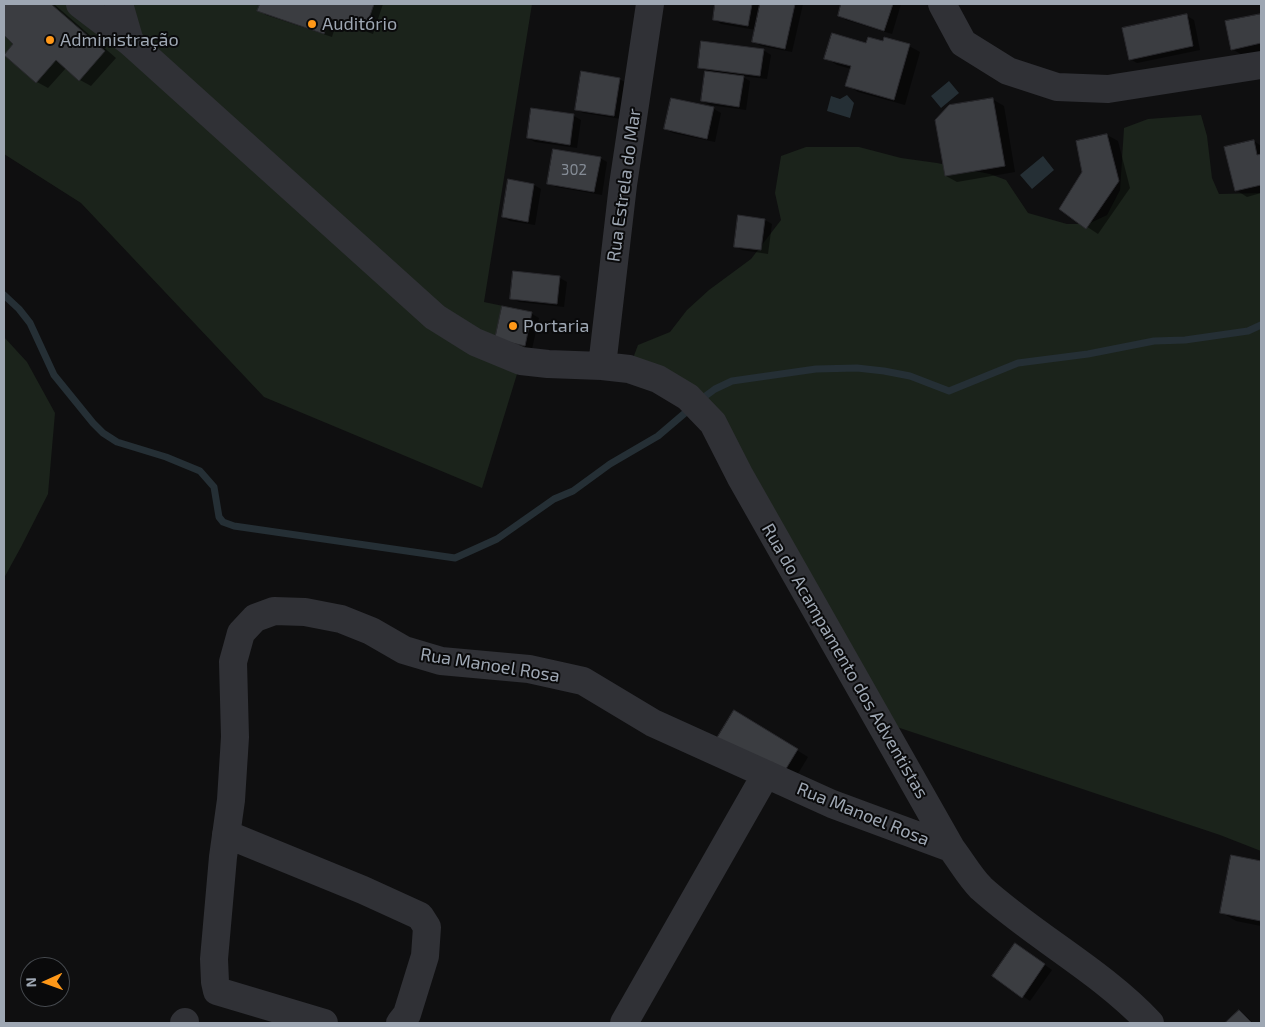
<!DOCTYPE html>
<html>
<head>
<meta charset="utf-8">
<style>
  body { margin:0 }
  #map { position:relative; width:1265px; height:1027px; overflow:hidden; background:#0f0f10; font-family:"Exo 2",sans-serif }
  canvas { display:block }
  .frame { position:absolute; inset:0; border:5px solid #9ea7b3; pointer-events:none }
  .north { position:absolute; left:20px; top:957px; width:50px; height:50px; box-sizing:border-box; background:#0a0a0b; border:1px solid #45494e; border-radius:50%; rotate:268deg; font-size:14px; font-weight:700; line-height:20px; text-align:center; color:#9ea7b3 }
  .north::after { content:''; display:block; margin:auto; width:18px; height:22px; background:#ff9818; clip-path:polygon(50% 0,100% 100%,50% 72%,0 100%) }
</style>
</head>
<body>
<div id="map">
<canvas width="1265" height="1027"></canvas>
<div class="frame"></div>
<div class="north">N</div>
</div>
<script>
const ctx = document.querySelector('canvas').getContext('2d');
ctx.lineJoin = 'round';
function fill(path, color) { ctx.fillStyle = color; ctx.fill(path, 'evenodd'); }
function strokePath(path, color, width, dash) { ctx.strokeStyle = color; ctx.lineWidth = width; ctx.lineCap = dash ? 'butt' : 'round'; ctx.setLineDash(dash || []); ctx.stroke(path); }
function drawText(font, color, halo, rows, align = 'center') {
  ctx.font = font + ' "Exo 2",sans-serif'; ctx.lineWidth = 4; ctx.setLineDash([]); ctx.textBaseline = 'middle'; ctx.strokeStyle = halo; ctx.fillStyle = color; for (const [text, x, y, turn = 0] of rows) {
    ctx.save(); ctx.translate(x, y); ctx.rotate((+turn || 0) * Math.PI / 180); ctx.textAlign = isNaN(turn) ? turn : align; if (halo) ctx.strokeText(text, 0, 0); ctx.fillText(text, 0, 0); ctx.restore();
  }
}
fill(new Path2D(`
  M4 4H532L484 302 532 312 521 361 482 488 264 397 81 203 4 154Z
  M1201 115 1207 136 1212 178 1219 194 1261 193V851L1220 835 879 721 722 431 630 366 638 345 670 332 687 310 709 290 751 259 781 220 775 193 781 156 806 147H859L901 158 937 163 990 174 1006 180 1028 213 1067 224H1088L1107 215 1120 190 1124 128 1148 119Z
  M4 337 27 362 55 413 48 494 21 547 4 578Z`), '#1b231b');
fill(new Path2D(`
  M949 81 959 93 941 108 931 96Z
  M847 95 854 103 850 118 827 111 831 96 840 99Z
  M1043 156 1054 170 1032 189 1020 175Z`), '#252f35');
fill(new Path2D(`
  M4 4H54L116 58 91 86 80 80 66 68 48 88 37 82 15 44 4 34Z
  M261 4H383L373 34 337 21 332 37 266 15 259 10Z
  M717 4H803L792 52 761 46 753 41 756 30 721 24 714 19Z
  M843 4H901L892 34 846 20 839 15Z
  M1261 15V52L1244 56 1232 49 1227 22Z
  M1187 16 1194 20 1200 50 1137 63 1130 59Z
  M884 43 909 46 920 52 905 105 858 92 847 85 851 69 837 65 826 58 867 45Z
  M763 50 771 55 767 79 741 76 750 81 746 110 710 105 702 101 706 71 699 67Z
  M619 79 627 83 621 119 583 113 576 109Z
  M672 99 714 109 721 113 715 142 673 133 665 129Z
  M992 99 1004 106 1015 172 957 182 946 176Z
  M532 109 574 116 581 120 577 148 535 142 528 138Z
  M1107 135 1118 141 1130 188 1098 234 1060 209Z
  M1254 141 1261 146V193L1247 197 1236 190Z
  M600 158 607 162 602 195 556 187 549 183Z
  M509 181 534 185 541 189 535 225 510 221 503 217Z
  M765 220 772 224 768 254 742 250 735 246Z
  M560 278 567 282 564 307 519 302 511 298Z
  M503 307 532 314 539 318 532 349 503 343Z
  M746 719 808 757 793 782Z
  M1232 856 1261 863V926L1236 921 1221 912Z
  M1023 949 1052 970 1030 1001 994 976Z
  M1239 1012 1246 1016 1253 1023H1227Z`), '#0007');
strokePath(new Path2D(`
  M4 295 19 309 30 323 54 375 93 423 103 433 117 442 166 457 200 471 214 487 219 517 223 522 234 526 455 558 497 539 554 499 573 491 610 464 658 436 692 407
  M700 400 715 389 732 381 816 369 857 368 884 371 910 376 949 391 1018 363 1088 354 1154 341 1185 340 1248 331 1261 325`), '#252f35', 7);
const building = new Path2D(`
  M4 4H51L105 51 79 81 56 60 36 83 4 55 13 44 4 35Z
  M260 4H374L365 30 329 18 324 34 257 11Z
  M715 4H752L748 26 713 20Z
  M760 4H795L785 49 752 42Z
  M841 4H893L884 31 838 16Z
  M1187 14 1193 46 1129 60 1122 28Z
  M1261 14V43L1231 50 1225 21Z
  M832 33 866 43 868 37 883 41 884 37 910 44 894 100 845 86 851 66 824 59Z
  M701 41 764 49 760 76 698 68Z
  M581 71 620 78 614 116 575 110Z
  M705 71 744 76 739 107 701 101Z
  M671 98 714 107 707 139 664 129Z
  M993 98 1005 166 945 176 935 120 949 105Z
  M531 108 574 114 570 145 527 138Z
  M1107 134 1119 181 1086 229 1059 209 1082 172 1076 141Z
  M1254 140 1257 155 1261 154V185L1235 191 1224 147Z
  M553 149 601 157 594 192 547 184Z
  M508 179 534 184 528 222 502 217Z
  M738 215 765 219 761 250 734 247Z
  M513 271 560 276 557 304 510 299Z
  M502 306 532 312 525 346 495 339Z
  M734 710 798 749 781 777 717 738Z
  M1231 855 1261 861V921L1220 913Z
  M1015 943 1045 964 1022 998 992 976Z
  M1239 1010 1252 1023H1225Z`);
fill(building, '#3b3d41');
strokePath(building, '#29292d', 1);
strokePath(new Path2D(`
  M80 4 130 42 435 317 475 342 521 361 548 364 602 366 629 369 658 379 688 397 713 423 740 476 951 848C961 861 970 877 981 888 1035 937 1100 970 1150 1023
  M119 4 130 42
  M942 4 963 43 1008 71 1057 87 1108 89 1261 65
  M602 366 623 185 650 4
  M226 834 363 890 420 916 427 927 425 956 407 1014 400 1023
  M184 1023 185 1022
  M324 1023 217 991 215 982 214 959 223 857 231 800 235 737 233 662 241 633 255 618 274 611 305 612 341 619 371 631 404 650 441 661 529 669 583 681 653 723 832 804 951 848
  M624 1023 766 774`), '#303136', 28);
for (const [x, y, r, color] of [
  [312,24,5,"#ff9818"],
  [50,40,5,"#ff9818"],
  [513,326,5,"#ff9818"]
]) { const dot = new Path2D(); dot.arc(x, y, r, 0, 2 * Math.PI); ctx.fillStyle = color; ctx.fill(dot); strokePath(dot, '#0a0a0b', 2); }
drawText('15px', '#858c96', null, [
  ["302",574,170]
]);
drawText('18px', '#9ea7b3', '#0a0a0b', [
  ["Auditório",322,24],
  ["Administração",60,40],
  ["Portaria",523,326]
], 'left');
drawText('18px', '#9ea7b3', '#0a0a0b', [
  ["Rua Estrela do Mar",624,185,-82],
  ["Rua do Acampamento dos Adventistas",845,661,60],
  ["Rua Manoel Rosa",490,665,9],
  ["Rua Manoel Rosa",863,814,22]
]);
</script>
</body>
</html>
